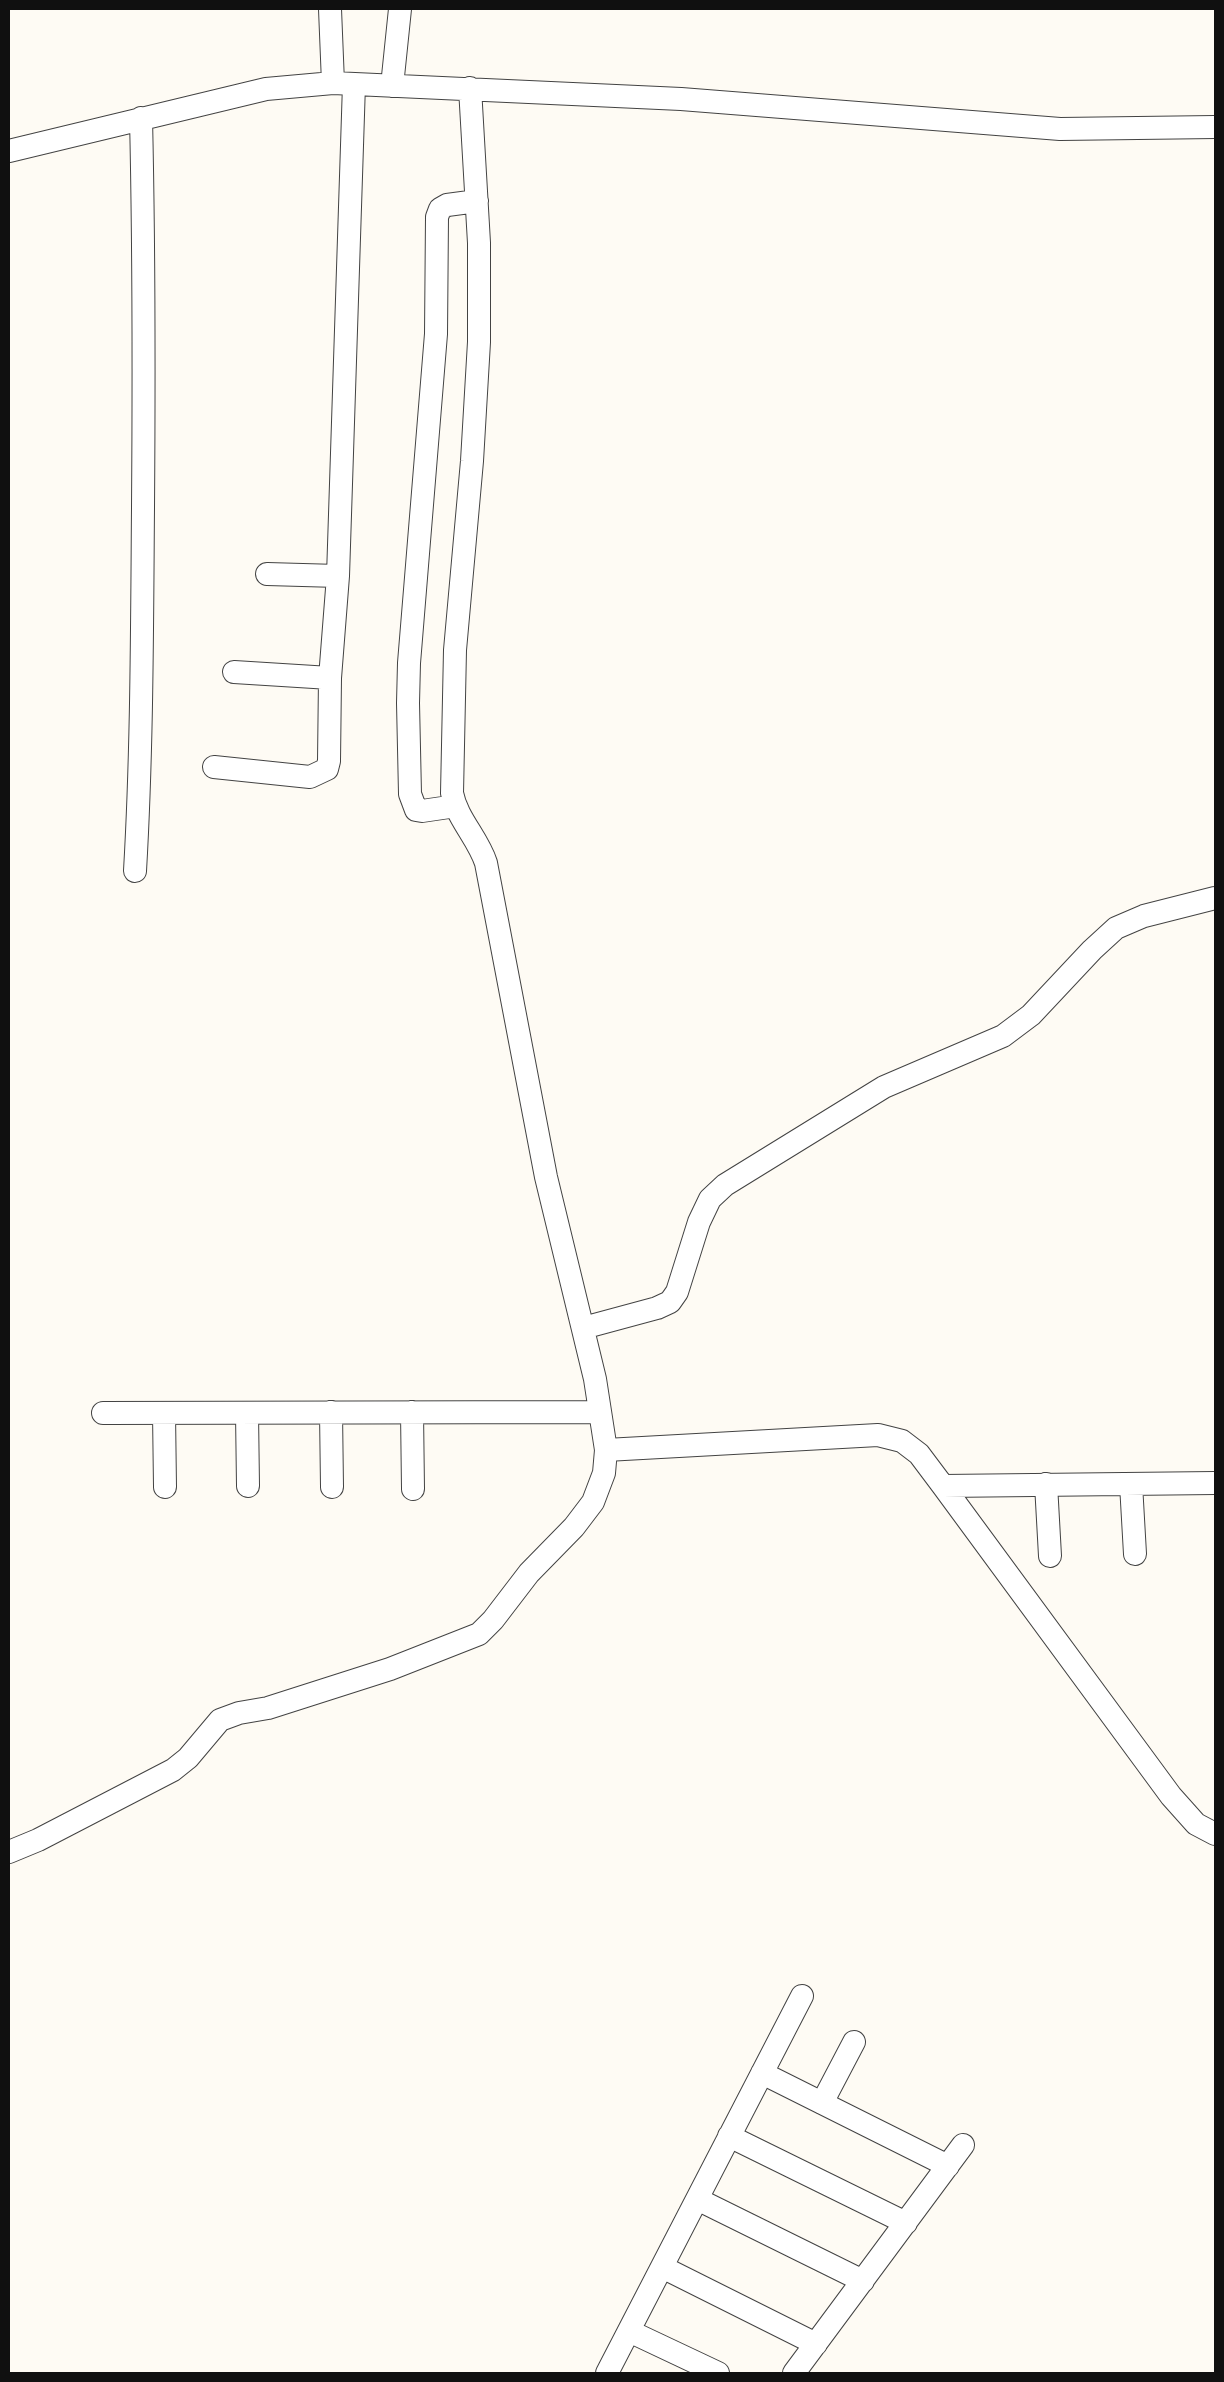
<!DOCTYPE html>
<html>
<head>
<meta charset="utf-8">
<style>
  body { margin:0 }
  #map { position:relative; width:1224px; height:2382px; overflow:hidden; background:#fefbf4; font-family:"PT Serif",serif }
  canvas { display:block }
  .frame { position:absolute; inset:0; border:10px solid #101010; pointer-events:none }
</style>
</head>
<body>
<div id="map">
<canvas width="1224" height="2382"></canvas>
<div class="frame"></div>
</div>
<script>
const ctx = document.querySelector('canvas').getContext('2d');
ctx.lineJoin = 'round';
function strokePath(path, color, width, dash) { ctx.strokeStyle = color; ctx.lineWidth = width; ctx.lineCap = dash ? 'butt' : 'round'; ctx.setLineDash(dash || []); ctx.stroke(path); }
const minor = new Path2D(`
  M330 9 333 83
  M392 86 400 9
  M9 151 266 89 333 83 681 99 1060 129 1215 127
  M267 574 338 576
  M234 672 330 678
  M214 767 310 777 327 769 329 761 330 678 338 576 354 84
  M456 806 422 811 416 810 410 794 408 703 409 663 436 334 437 217 440 209 447 205 477 201
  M135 871C142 750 142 629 143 508 144 378 144 248 141 118
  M583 1328 657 1308 670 1302 677 1292 699 1222 710 1199 725 1185 884 1087 1003 1036 1031 1015 1092 950 1116 928 1144 916 1215 898
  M331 1412 332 1487
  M412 1412 413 1489
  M103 1413 600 1412
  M164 1413 165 1487
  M247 1413 248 1486
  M606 1450 878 1435 902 1441 919 1454 943 1486 1171 1796 1196 1824 1215 1834
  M1046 1484 1050 1556
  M1131 1484 1135 1554
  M943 1486 1215 1483
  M9 1852 38 1840 173 1770 188 1758 220 1720 239 1713 268 1708 390 1669 479 1634 493 1620 529 1573 574 1527 593 1502 604 1473 606 1450 595 1379 546 1177 486 863C478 838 457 819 452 793L455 650 472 461 479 342V243L470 88
  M762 2073 948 2166
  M822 2103 854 2042
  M729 2136 906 2223
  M697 2199 863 2281
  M662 2267 816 2344
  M629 2331 718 2373
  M607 2373 802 1996
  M794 2373 963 2145`);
strokePath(minor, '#434343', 24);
strokePath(minor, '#fff', 22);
</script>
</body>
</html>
